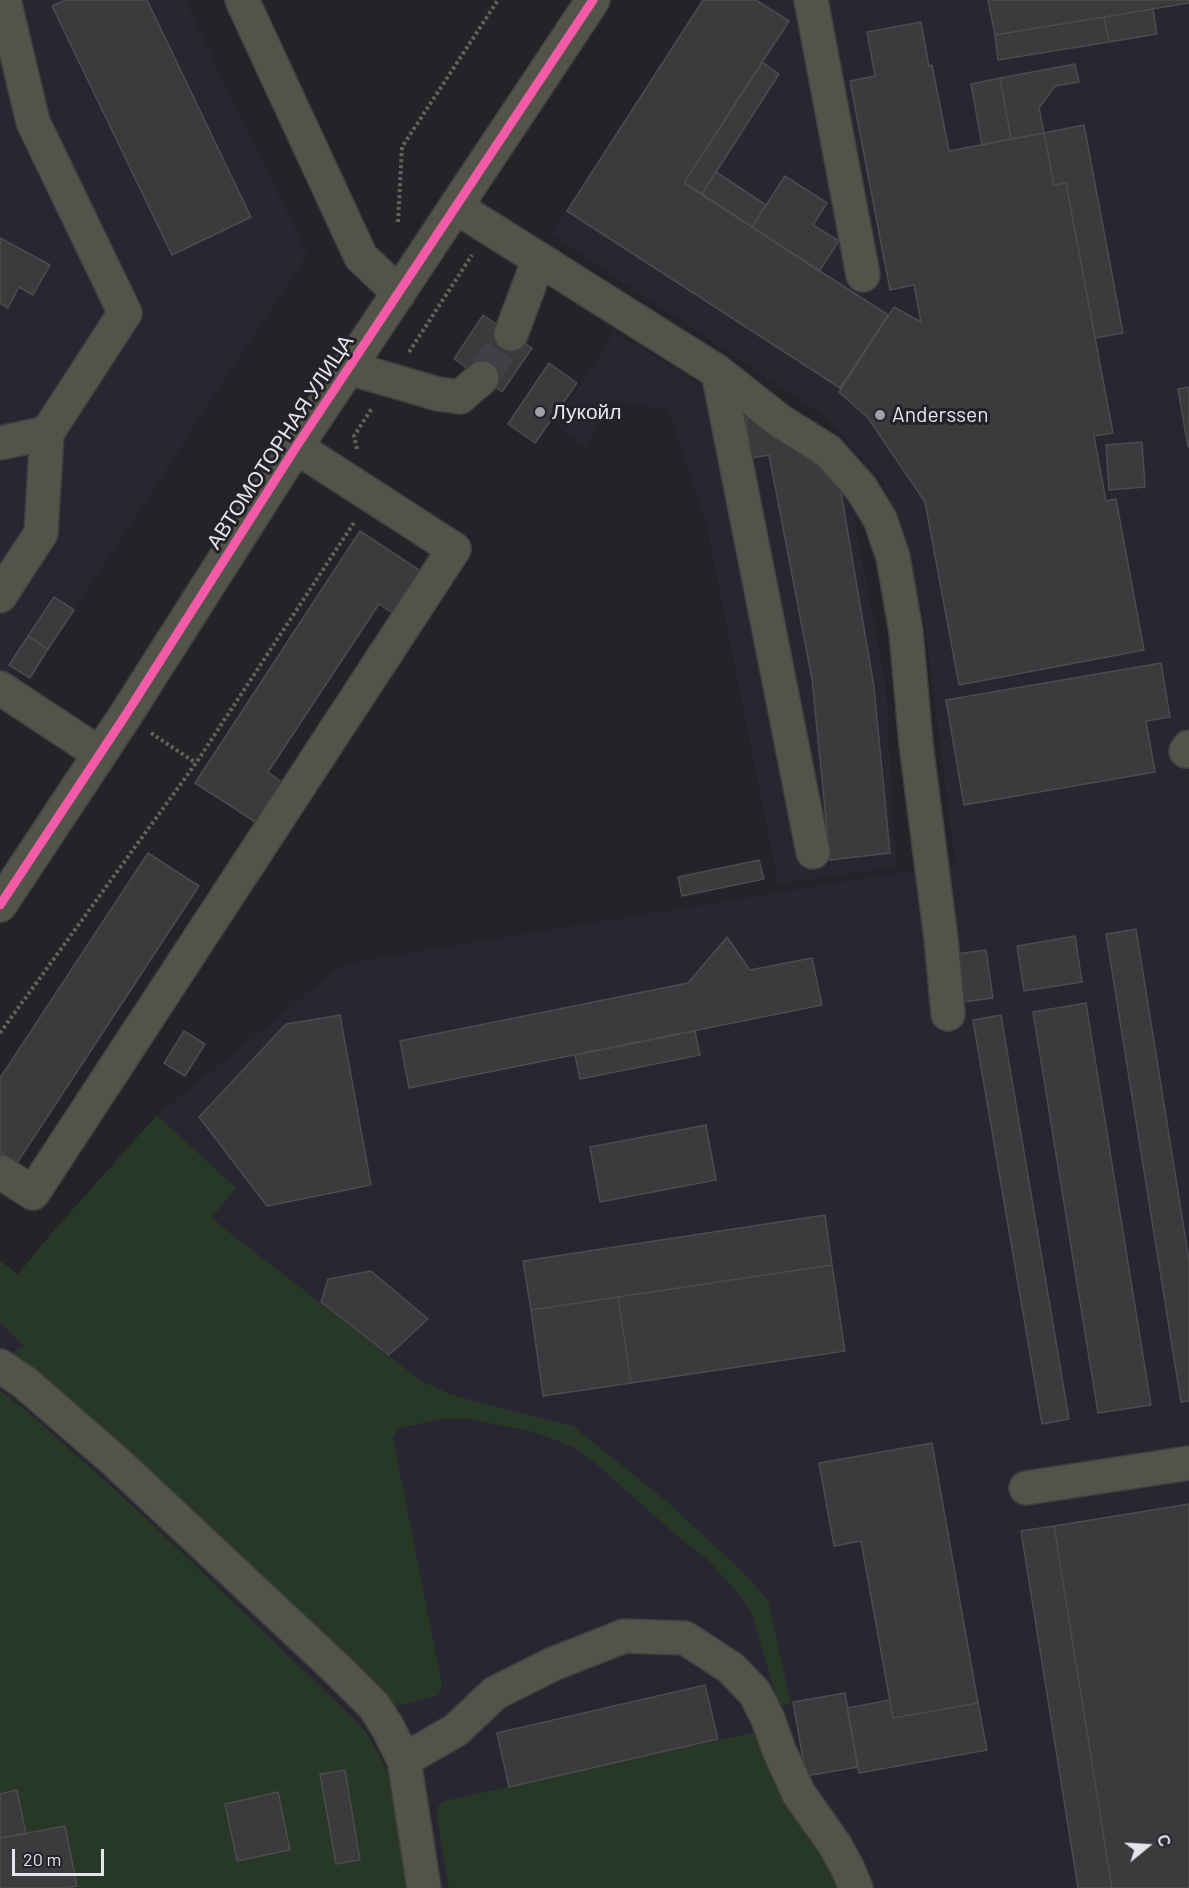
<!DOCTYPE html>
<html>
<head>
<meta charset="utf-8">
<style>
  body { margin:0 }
  #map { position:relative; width:1189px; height:1888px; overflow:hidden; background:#242327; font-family:Barlow,sans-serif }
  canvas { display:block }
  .north { position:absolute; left:1117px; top:1816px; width:60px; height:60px; -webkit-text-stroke:4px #232228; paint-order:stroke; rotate:72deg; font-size:16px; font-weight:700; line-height:24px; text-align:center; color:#e5e5e9 }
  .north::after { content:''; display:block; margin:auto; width:21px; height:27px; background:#e5e5e9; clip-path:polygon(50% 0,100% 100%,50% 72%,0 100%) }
  .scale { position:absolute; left:12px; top:1849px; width:92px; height:27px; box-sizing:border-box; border:3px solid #e5e5e9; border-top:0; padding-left:8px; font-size:18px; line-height:21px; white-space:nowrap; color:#e5e5e9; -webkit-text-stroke:4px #232228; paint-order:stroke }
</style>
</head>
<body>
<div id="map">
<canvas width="1189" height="1888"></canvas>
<div class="north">С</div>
<div class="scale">20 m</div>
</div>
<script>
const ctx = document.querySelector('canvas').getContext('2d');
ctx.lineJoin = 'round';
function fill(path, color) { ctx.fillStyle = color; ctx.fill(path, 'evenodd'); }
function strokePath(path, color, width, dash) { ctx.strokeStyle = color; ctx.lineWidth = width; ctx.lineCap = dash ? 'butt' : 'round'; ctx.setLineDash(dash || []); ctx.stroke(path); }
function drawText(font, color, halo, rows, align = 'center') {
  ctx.font = font + ' Barlow,sans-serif'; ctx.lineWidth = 6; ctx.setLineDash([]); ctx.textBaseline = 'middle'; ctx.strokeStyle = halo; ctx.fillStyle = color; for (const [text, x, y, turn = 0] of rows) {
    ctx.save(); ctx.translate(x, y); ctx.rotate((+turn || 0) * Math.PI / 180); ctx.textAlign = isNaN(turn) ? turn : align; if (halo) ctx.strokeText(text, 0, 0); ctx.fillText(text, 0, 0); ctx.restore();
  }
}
fill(new Path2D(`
  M0 0H185L307 254 30 678 22 674 0 707Z
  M703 0H1189V1888H0V1261L18 1274 50 1235 157 1115 344 964 955 863 924 619 884 482 822 414 550 234Z
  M614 332 788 435 847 481 886 685 896 867 778 884 707 527 669 410 614 401 585 446 555 425Z`), '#272631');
fill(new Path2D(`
  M157 1115 236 1188 212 1217 221 1226 420 1380 450 1394 474 1401 573 1426 665 1500 740 1569 768 1600 791 1704 779 1707 751 1611 737 1592 708 1560 676 1535 594 1462 574 1448 550 1438 530 1431 468 1419H441L405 1427 399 1429 393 1438 442 1685 439 1695 402 1705H391L10 1355 24 1346 0 1322V1261L18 1274 50 1235Z
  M0 1391 28 1412 144 1516 362 1727C374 1744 383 1759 389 1779L409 1888H0Z
  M755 1732 766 1739 847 1888H449L436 1813 438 1806 444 1801Z`), '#273827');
const building = new Path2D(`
  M65 0H147L251 217 172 255 52 6Z
  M703 0H756L789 21 684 183 888 315 840 388 567 211Z
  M988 0H1189V3L995 35Z
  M1153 9 1157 34 1109 42 1104 17Z
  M1104 17 1109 42 998 60 995 35Z
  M921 22 929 66 932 65 949 151 1044 133 1054 185 1066 183 1113 433 1094 436 1106 501 1116 499 1144 650 959 685 925 502 868 418 839 392 894 307 921 322 914 285 890 290 850 81 875 76 867 32Z
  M762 62 779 74 702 194 684 183Z
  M1075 64 1079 82 1055 86 1039 108 1044 133 1011 139 1000 78Z
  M1000 78 1011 139 982 145 971 84Z
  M1084 125 1123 333 1095 338 1066 183 1054 185 1044 133Z
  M716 172 766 205 752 227 702 194Z
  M785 176 827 203 813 225 839 241 819 271 752 227Z
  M0 238 50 265 33 295 19 287 8 308 0 303Z
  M483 315 532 348 502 392 454 359Z
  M549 363 577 383 535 443 508 424Z
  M1189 387V447H1188L1178 389Z
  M746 416 839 480 874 687 890 853 830 860 812 679 769 455 751 458Z
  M1142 442 1145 487 1109 490 1106 445Z
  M360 531 422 572 394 614 379 604 268 772 283 783 257 823 195 783Z
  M54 597 74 610 48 649 28 636Z
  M28 636 48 649 30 678 9 665Z
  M1161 663 1170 717 1146 721 1155 772 964 805 946 700Z
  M148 853 199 886 17 1163 0 1152V1078Z
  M759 860 764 879 682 896 678 877Z
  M1136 929 1189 1260V1401L1181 1402 1106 934Z
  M1075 936 1082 982 1024 991 1017 946Z
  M727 937 750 970 812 958 822 1005 409 1088 400 1041 688 983Z
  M986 950 993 998 963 1002 956 954Z
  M1086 1003 1151 1405 1098 1413 1033 1012Z
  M340 1015 371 1185 267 1206 199 1117 286 1024Z
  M1001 1015 1069 1419 1042 1424 973 1020Z
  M184 1031 205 1044 185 1076 164 1063Z
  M695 1031 700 1055 580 1079 575 1055Z
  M706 1125 716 1180 600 1202 590 1147Z
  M825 1215 832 1265 531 1310 523 1261Z
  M832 1265 845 1351 631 1383 618 1297Z
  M371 1271 428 1319 389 1355 321 1302 328 1279Z
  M618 1297 631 1383 543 1396 531 1310Z
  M932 1443 978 1703 893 1718 861 1541 834 1546 819 1463Z
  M1189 1504V1888H1112L1054 1526Z
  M1054 1526 1112 1888H1078L1021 1531Z
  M705 1685 718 1739 509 1787 497 1733Z
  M845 1693 858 1767 806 1776 793 1702Z
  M890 1700 893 1718 978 1703 987 1750 859 1773 847 1708Z
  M345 1770 360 1860 336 1864 320 1774Z
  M17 1790 26 1834 0 1838V1794Z
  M278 1792 290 1850 237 1861 225 1804Z
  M65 1826 77 1886 66 1888H0V1838Z`);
fill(building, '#3b3a3d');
strokePath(building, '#4c4b4e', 1.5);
strokePath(new Path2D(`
  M482 378 511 334`), '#414044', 33, [33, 16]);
const minor = new Path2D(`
  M242 0 361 257 399 293
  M811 0 863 275
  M456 207 718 372 813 852
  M511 334 539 259
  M349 368 438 394 460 397 482 378
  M718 372 780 421 828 451 861 488 880 519 893 557 906 632 916 744 941 939 948 1014
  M0 443 47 433
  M0 596 41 533 47 433 125 313 33 122 4 0
  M0 688 100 754
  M1186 751 1189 747
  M0 905 125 716 296 447 593 0
  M0 1172 33 1193 454 549 296 447
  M0 1366 24 1382 115 1461 338 1670 374 1706 388 1728 404 1760 424 1888
  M1026 1488 1189 1463
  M404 1760 456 1730 495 1693 553 1664 624 1636 685 1638 731 1668 755 1693 768 1719 779 1750 799 1794 835 1845 847 1867 856 1888`);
strokePath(minor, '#3f3f41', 36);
strokePath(new Path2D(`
  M398 222 402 147 498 0
  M409 352 472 255
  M357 449 354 436 372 408
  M151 733 196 763
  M0 1033 196 763 355 521`), '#62635d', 4, [3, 3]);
strokePath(minor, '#535449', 33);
strokePath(new Path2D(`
  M0 905 125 716 296 447 593 0`), '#f35aa7', 9);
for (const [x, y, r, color] of [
  [540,412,6,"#a1a1a5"],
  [880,415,6,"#a1a1a5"]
]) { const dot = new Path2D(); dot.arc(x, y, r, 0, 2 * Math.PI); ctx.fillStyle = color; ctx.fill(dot); strokePath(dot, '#232228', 2); }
drawText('21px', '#e5e5e9', '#232228', [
  ["Лукойл",552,412],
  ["Anderssen",892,415]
], 'left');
drawText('21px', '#e5e5e9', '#232228', [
  ["АВТОМОТОРНАЯ УЛИЦА",280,442,-57]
]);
</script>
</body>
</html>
